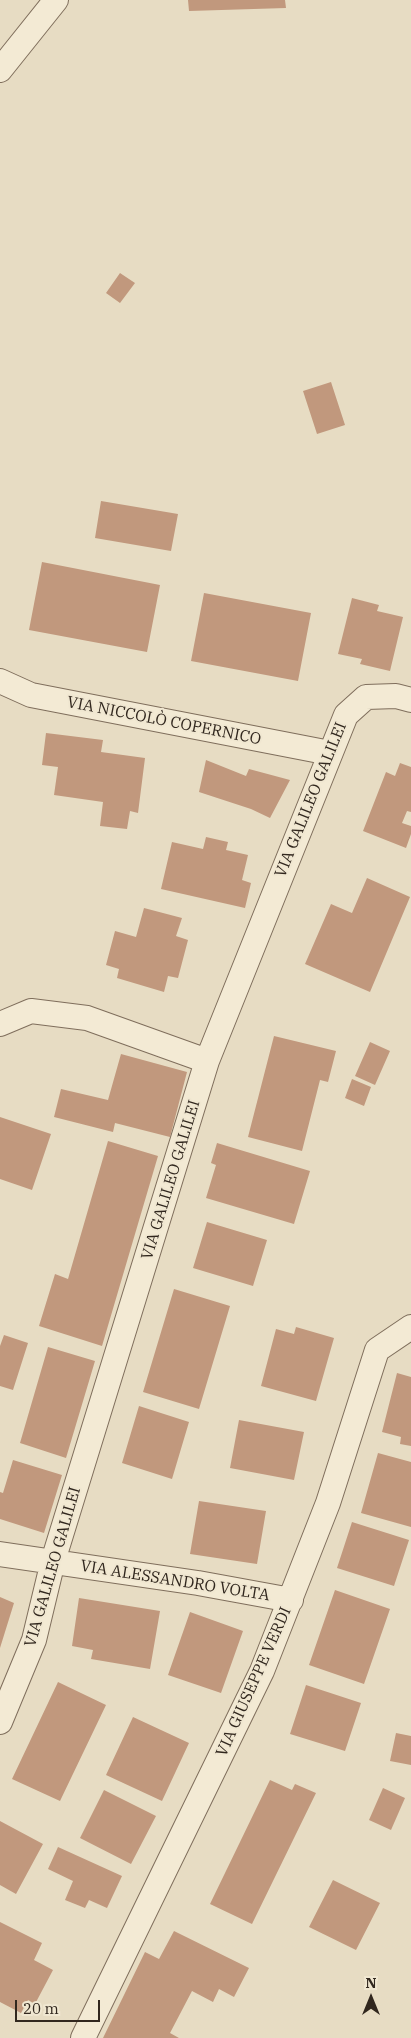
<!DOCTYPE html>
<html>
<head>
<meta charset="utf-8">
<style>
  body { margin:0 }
  #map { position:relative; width:411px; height:2038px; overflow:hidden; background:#e7dcc3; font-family:"IBM Plex Serif",serif }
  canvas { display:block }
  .north { position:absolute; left:346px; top:1973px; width:50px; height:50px; -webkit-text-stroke:4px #f0e7d1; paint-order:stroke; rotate:0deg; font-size:14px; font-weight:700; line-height:20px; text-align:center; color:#31271e }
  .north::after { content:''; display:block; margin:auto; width:18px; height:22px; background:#31271e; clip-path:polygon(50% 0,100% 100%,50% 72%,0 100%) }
  .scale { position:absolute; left:15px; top:2000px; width:85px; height:22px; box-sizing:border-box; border:2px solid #31271e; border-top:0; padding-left:6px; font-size:15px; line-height:18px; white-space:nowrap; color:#31271e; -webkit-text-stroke:4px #f0e7d1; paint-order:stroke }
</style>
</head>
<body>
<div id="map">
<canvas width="411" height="2038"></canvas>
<div class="north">N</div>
<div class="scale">20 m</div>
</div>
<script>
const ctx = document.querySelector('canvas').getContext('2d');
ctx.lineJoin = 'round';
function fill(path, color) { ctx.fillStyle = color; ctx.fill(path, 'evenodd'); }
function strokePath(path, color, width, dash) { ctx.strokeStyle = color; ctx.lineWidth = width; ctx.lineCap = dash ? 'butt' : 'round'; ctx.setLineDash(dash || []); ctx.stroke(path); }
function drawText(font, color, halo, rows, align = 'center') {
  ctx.font = font + ' "IBM Plex Serif",serif'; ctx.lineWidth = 4; ctx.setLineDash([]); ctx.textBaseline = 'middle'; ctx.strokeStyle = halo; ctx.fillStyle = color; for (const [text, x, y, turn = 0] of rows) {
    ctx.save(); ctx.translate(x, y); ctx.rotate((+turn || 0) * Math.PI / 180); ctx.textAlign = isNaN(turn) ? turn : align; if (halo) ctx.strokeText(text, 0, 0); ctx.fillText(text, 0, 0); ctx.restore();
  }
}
fill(new Path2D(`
  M188 0H285L286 8 189 11Z
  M120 273 135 283 120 303 106 293Z
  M331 382 345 425 317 434 303 391Z
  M101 501 178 514 171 551 95 538Z
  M42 562 160 585 147 652 29 630Z
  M204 593 311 613 298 681 191 661Z
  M352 598 379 605 377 611 403 617 390 671 360 664 362 659 338 654Z
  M46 733 103 740 101 752 145 758 138 813 130 811 127 829 100 826 103 802 54 795 58 767 42 765Z
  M206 760 246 776 249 769 290 780 270 818 251 809 199 792Z
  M400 763 411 767V812L407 811 402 823 411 826V834L406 848 363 831 386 772 395 776Z
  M206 837 228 842 226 850 248 855 242 880 251 883 245 908 161 889 172 842 203 849Z
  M367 878 410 897 370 992 305 964 331 904 352 913Z
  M144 908 182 918 176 936 188 940 178 978 168 976 164 992 117 978 119 969 106 965 115 931 136 937Z
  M274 1036 336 1051 328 1082 320 1080 302 1151 248 1137Z
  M370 1042 390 1051 375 1085 355 1076Z
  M121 1054 187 1072 170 1137 115 1123 113 1132 54 1117 61 1089 108 1100Z
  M352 1079 371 1087 364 1106 345 1098Z
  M0 1117 51 1134 32 1190 0 1179Z
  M108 1141 158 1156 102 1346 39 1326 55 1274 68 1279Z
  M217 1143 310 1171 294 1224 206 1198 216 1165 211 1163Z
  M207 1222 267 1240 253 1286 193 1268Z
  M174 1289 230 1306 199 1409 143 1392Z
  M296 1327 334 1338 316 1401 261 1386 276 1329 294 1334Z
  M4 1335 28 1343 13 1390 0 1386V1346Z
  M48 1347 95 1361 66 1458 20 1443Z
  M397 1373 411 1377V1446L400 1444 401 1437 382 1432Z
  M139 1406 189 1422 172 1479 122 1463Z
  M239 1420 304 1432 294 1480 230 1468Z
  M378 1453 411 1462V1527L361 1513Z
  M13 1460 62 1475 44 1533 0 1519V1492L3 1493Z
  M199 1501 266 1511 257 1564 190 1554Z
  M352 1522 409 1540 394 1586 337 1568Z
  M335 1590 390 1609 364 1684 309 1665Z
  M0 1597 14 1603 0 1648Z
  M79 1598 160 1611 150 1669 91 1659 93 1650 72 1646Z
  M190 1612 243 1631 221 1693 168 1675Z
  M58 1682 106 1705 60 1801 12 1779Z
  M306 1685 361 1703 345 1751 290 1734Z
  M133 1717 189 1743 162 1801 106 1775Z
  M396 1733 411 1736V1765L390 1761Z
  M270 1780 292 1790 295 1784 316 1793 252 1924 210 1904Z
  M383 1788 405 1798 391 1830 369 1820Z
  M104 1790 156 1816 131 1864 80 1838Z
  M0 1821 43 1844 16 1894 0 1885Z
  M58 1847 122 1876 107 1908 89 1900 85 1908 65 1900 73 1881 48 1869Z
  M333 1880 380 1903 356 1950 309 1927Z
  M0 1922 42 1943 34 1960 53 1970 35 2004 28 2000 21 2013 0 2002Z
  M174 1931 249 1968 234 1997 219 1989 213 2002 192 1991 170 2033 179 2038H103L145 1952 159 1959Z`), '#c1987d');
const street = new Path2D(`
  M0 70 56 0
  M0 681 31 695 330 753
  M0 1024 31 1011 87 1018 207 1061
  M0 1554 198 1583 291 1600
  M0 1722 34 1640 53 1561 207 1061 346 715 366 697 396 696 411 700
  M83 2038 262 1671 328 1503 377 1350 411 1327`);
strokePath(street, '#7f6e5c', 26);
strokePath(street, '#f3ead4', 24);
drawText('16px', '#31271e', '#f0e7d1', [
  ["VIA NICCOLÒ COPERNICO",164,721,11],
  ["VIA GALILEO GALILEI",311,800,-68],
  ["VIA GALILEO GALILEI",171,1180,-73],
  ["VIA GALILEO GALILEI",53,1567,-74],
  ["VIA ALESSANDRO VOLTA",175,1581,9],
  ["VIA GIUSEPPE VERDI",254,1682,-66]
]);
</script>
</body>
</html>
